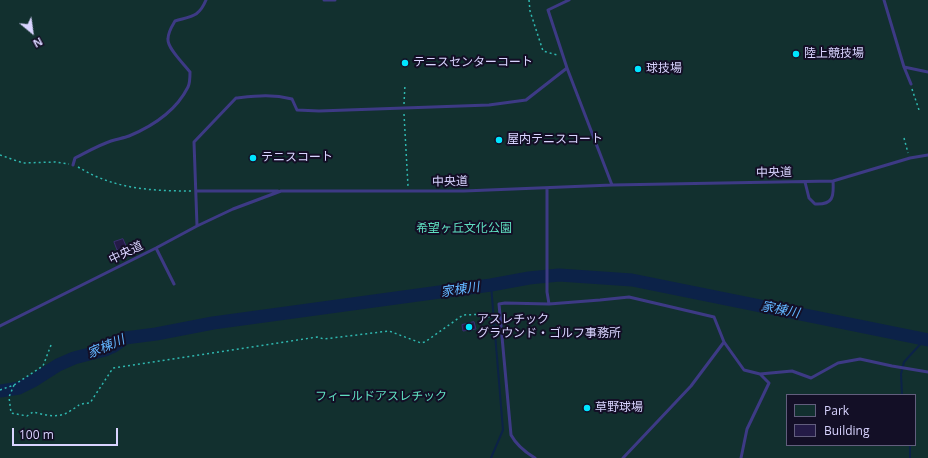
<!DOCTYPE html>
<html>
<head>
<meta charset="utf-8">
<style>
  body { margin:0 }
  #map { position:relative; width:928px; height:458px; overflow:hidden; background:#130f26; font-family:"Open Sans",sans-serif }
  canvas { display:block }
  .legend { position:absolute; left:786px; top:394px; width:130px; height:52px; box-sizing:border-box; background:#130f26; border:1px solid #625e7d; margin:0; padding:5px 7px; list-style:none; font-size:12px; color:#d9d4ff }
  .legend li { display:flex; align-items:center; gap:8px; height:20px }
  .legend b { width:20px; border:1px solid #625e7d }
  .north { position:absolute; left:12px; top:12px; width:40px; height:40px; -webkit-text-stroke:3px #130f26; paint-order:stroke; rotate:151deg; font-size:11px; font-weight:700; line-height:16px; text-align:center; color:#d9d4ff }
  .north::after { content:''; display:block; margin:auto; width:14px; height:18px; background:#d9d4ff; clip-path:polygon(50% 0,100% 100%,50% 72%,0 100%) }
  .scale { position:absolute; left:12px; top:428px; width:106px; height:18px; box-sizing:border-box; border:2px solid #d9d4ff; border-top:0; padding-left:5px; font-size:12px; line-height:14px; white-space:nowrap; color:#d9d4ff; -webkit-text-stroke:3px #130f26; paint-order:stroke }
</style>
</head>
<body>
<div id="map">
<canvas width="928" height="458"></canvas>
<ul class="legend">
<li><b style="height:11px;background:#12302f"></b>Park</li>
<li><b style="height:11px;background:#241b47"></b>Building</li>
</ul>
<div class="north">N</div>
<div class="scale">100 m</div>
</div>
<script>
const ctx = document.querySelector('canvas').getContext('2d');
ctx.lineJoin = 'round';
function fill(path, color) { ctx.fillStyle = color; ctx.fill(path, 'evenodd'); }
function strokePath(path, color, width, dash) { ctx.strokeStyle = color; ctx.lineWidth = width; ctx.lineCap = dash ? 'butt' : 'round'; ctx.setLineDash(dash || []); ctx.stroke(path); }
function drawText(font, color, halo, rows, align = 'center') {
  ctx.font = font + ' "Open Sans","Noto Sans JP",sans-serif'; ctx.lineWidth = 4; ctx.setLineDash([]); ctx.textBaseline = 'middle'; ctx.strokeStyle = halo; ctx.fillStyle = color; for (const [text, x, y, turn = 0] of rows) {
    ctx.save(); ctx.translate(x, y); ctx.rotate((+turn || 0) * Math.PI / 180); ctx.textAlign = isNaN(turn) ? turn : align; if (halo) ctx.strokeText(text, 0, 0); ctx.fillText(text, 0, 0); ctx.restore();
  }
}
fill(new Path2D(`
  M0 0H928V458H0ZM787 395H915V445H787Z`), '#12302f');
strokePath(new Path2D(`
  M902 395 901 374 904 362 925 339
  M491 458 503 430 491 285
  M910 458V445`), '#0c2248', 2);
strokePath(new Path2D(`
  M0 391 19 388 33 381 58 365 74 358 105 350 114 346 125 338 156 334 213 323 491 285 529 278 559 275 632 280 928 340`), '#0c2248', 13);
const building = new Path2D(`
  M123 239 126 246 117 250 114 242Z
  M474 322 476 329 463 331 462 325Z`);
fill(building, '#241b47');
strokePath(building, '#3b2d73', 1);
strokePath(new Path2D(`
  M529 0 530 11 543 51 557 55
  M912 89 919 110
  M404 104 405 84
  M404 114 408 186
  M904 138 908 153
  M0 155 23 163 55 162 69 164
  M78 167C85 171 92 175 100 178 129 190 161 191 192 191
  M14 385 9 397 11 413 27 416 33 412C45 415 59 419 70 411 81 405 76 404 90 403L113 368 317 337 324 339 389 331 421 343 425 342 463 315 486 314 488 317 496 316
  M0 390 14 385 43 366 51 345`), '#2fb8b0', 1.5, [2, 3]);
strokePath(new Path2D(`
  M324 0H335
  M884 0 904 67 911 84
  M904 67 928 72
  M567 68 612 185
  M73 165 75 158C87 152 99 145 111 141 117 139 124 138 129 136 153 126 176 111 188 87 190 83 190 77 190 72 184 64 167 48 168 39 168 32 172 26 175 21 192 16 199 17 206 0
  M805 182 809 198 815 204C833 205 834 197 833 181
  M196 191H278
  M197 226 194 142 236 98C256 96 272 94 292 99L297 110 319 111 489 105 526 100 567 68 548 10 569 0
  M156 248 174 284
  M549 304 600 300 629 297 714 317 724 342 744 370 760 374 792 371 811 378 838 363 860 359 892 366 928 372
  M0 326 156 248 197 226 233 209 281 191H464L612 185 833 181 910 158 928 155
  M535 458C525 452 517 446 511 435L499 304 505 303 549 304 547 292V188
  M623 458 691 386 724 342
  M741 458 747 429 769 383 760 374`), '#3d3a85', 3);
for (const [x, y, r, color] of [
  [796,54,4,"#00e5ff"],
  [405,63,4,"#00e5ff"],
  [638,69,4,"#00e5ff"],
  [499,140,4,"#00e5ff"],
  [253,158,4,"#00e5ff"],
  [469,327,4,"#00e5ff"],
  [587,408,4,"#00e5ff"]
]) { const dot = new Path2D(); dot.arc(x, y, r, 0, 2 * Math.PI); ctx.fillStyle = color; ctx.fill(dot); strokePath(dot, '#130f26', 1.5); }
drawText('12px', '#d9d4ff', '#130f26', [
  ["陸上競技場",804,54],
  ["テニスセンターコート",413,63],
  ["球技場",646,69],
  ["屋内テニスコート",507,140],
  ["テニスコート",261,158],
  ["アスレチック",477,320],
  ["グラウンド・ゴルフ事務所",477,334],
  ["草野球場",595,408]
], 'left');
drawText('12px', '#d9d4ff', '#130f26', [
  ["中央道",774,173,-1],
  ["中央道",450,182,-1],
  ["中央道",126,253,-26]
]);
drawText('12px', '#5fe0c0', '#130f26', [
  ["希望ヶ丘文化公園",464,229],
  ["フィールドアスレチック",381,397]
]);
drawText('italic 13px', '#62b6ff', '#130f26', [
  ["家棟川",460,290,-8],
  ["家棟川",780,310,11],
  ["家棟川",106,347,-23]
]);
</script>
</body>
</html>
